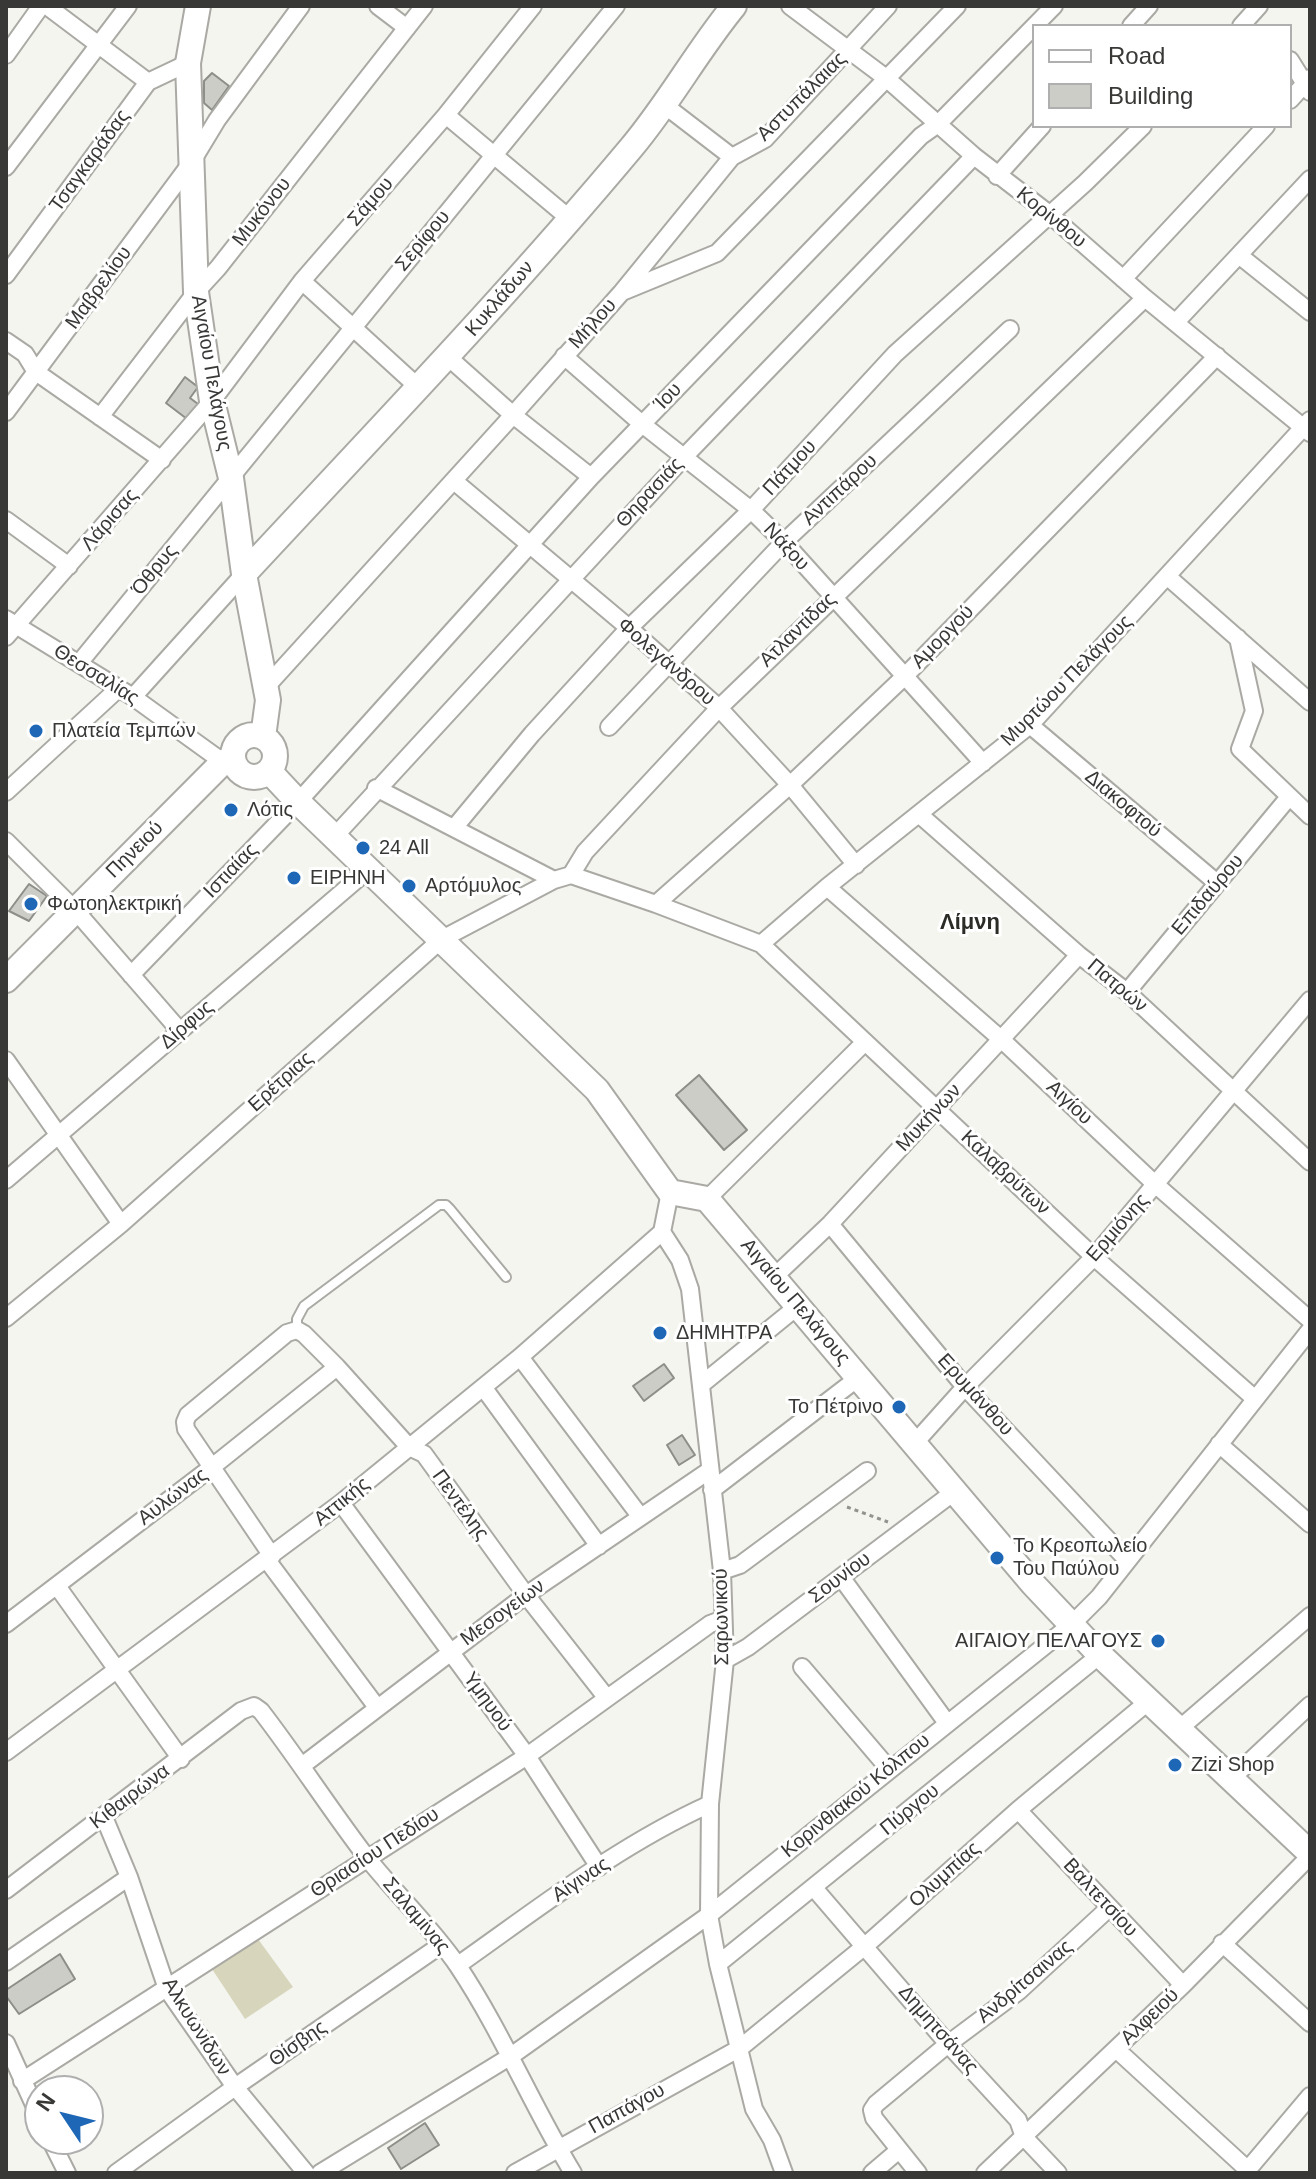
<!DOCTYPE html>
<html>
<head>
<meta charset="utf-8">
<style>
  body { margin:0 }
  #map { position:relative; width:1316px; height:2179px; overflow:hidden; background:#f5f5f0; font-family:Helvetica,sans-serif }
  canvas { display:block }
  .frame { position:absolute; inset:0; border:8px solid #383836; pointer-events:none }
  .legend { position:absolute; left:1032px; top:24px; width:260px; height:104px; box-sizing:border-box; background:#fff; border:2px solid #afafaf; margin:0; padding:10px 14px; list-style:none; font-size:24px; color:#383836 }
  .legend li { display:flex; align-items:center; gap:16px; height:40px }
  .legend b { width:40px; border:2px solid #afafaf }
  .north { position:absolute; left:24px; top:2075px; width:80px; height:80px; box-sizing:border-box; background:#fff; border:2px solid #afafaf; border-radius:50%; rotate:305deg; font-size:22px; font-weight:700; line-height:32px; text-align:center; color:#383836 }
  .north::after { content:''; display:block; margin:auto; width:28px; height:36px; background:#1e67b7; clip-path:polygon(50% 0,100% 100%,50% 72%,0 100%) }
</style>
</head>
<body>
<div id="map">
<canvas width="1316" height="2179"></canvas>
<div class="frame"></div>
<ul class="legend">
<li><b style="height:10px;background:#fff"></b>Road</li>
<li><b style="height:22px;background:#cdcdc7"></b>Building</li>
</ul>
<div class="north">N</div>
</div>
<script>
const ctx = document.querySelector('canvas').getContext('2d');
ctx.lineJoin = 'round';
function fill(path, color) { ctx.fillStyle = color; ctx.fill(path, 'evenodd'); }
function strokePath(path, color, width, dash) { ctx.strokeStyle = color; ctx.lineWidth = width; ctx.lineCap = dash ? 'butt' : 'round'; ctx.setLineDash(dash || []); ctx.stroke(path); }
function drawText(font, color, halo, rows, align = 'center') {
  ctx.font = font + ' Helvetica,sans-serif'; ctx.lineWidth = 6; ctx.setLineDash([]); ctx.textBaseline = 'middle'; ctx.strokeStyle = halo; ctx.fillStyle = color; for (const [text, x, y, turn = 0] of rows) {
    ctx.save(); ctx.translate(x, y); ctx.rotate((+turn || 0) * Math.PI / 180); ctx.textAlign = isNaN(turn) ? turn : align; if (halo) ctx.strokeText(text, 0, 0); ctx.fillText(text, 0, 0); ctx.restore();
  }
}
fill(new Path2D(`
  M258 1939 293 1987 245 2019 212 1969Z`), '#d7d5bb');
const building = new Path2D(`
  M212 73 229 86 212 110 204 103V81Z
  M185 377 198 387 190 398 198 404 187 419 166 403Z
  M29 884 47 896 29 921 9 911Z
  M699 1075 747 1130 724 1150 676 1095Z
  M664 1364 674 1378 644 1401 633 1386Z
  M682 1435 695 1455 679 1465 667 1445Z
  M60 1954 75 1979 19 2014 6 1996V1990Z
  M425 2123 439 2145 401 2169 388 2148Z`);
fill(building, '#cdcdc7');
strokePath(building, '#8e8e89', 2);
const lane = new Path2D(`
  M297 1330V1319L304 1306 439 1205H446L450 1209 506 1277`);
const street = new Path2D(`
  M47 6 148 82
  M378 6 407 28
  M790 6 886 78 974 156 1048 213 1145 298 1310 433
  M1131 26 1149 6
  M1241 26 1259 6
  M6 55 41 6
  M1290 60 1310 92
  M1290 100 1310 78
  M663 104 732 157
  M446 115 570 219
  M6 167 128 6
  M997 176 1042 126
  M1240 256 1310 312
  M6 275 148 82 188 63
  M1123 279 1266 126
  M302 281 418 387
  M622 292 717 253 957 6
  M1176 322 1310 179
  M6 341 25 354 36 372 162 460
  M564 356 642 424 751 510 784 542 983 763
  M448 357 513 415 591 477
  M6 412 191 163 217 120 301 6
  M100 417 196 292 218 268 424 6
  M454 481 629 628 719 708 790 785 856 865
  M6 520 69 566
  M1168 577 1310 702
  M6 619 133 697 223 762
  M6 637 212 401 302 281 446 115 533 6
  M1238 638 1254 711 1240 749 1310 816
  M80 662 616 6
  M265 688 513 415 621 293 732 157 765 139 888 6
  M133 697 244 574
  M1030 725 1217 883
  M609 727 784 542 1010 329
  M376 788 554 880
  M6 792 119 688
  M920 815 1079 955 1127 992 1310 1162
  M454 828 532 734 629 628 751 510 895 354 1085 183 1143 126
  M334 837 684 457 974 156
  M6 841 75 910 180 1031
  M571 875 656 904 761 944 1094 1257 1254 1398
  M827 887 1002 1040 1155 1184 1310 1320
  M656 904 790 785 905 676 1217 356
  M761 944 827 887 1030 725 1310 420
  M131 975 298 802 591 477 921 136 938 124 1054 6
  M1127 992 1289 797
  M6 1060 121 1224
  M6 1180 368 870
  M670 1192 662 1232 680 1260 690 1289 722 1571 725 1660 710 1804 709 1915 718 1964 754 2109 772 2140 784 2173
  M707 1199 865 1042
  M830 1224 965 1387 1127 1560
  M774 1277 830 1224 1079 955
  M6 1318 121 1224 442 939 554 880 571 875 585 852 719 708 1145 298
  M520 1357 640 1516
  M702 1384 798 1306
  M483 1387 599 1546
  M1219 1444 1310 1524
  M913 1445 965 1387 1094 1257 1310 1000
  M712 1490 858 1378
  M341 1503 527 1756 599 1867
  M272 1556 186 1429 185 1422 188 1415 287 1333 297 1330 304 1334 337 1367 409 1447 424 1454 526 1595 606 1697
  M267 1560 376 1706
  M722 1571 740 1565 867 1471
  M841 1577 947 1723
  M57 1586 181 1759
  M6 1624 212 1467 337 1367
  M725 1660 748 1647 954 1492
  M802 1667 889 1769
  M1179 1729 1310 1616
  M6 1752 341 1503 520 1357 662 1232
  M303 1765 526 1595 710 1470
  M1231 1779 1310 1705
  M1018 1810 1183 1985
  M104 1817 129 1877 167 1989 235 2087 306 2173
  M814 1888 948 2044 1018 2120 1024 2137 1058 2173
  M6 1890 241 1711 254 1706 261 1711C298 1759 331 1811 368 1859 397 1895 432 1928 458 1966 502 2032 532 2106 573 2173
  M1222 1943 1310 2023
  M6 1962 129 1877
  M718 1964 1100 1655
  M458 1965C539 1908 619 1845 710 1804
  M6 2043 40 2118
  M1116 2049 1248 2170
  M22 2081 527 1756 710 1624 723 1619
  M50 2139 67 2173
  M116 2173 235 2087 441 1945
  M320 2173 511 2056 709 1915 1072 1624 1099 1597 1310 1330
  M515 2173 740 2048 865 1946 1018 1810 1149 1701
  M872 2173 899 2150
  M918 2173 874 2118 872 2110 876 2104 948 2044 1019 1991 1109 1908
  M985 2173 1183 1985 1310 1856
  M1245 2173 1310 2096`);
const secondary = new Path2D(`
  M198 6 188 63 196 292 212 401 231 478 244 574 268 700 263 737
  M244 574C375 433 508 295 631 148 669 103 697 51 734 6
  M233 756a21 21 0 1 1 42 0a21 21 0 1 1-42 0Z
  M269 771 298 802 597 1090 670 1192 707 1199 1033 1584 1100 1655 1310 1853
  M6 980 223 762 233 760`);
strokePath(lane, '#aaa9a4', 12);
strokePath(street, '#aaa9a4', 20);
strokePath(secondary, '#aaa9a4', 28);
strokePath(new Path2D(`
  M847 1507 888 1522`), '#92928f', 3, [4, 4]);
strokePath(lane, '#fff', 8);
strokePath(street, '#fff', 16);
strokePath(secondary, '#fff', 24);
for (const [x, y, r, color] of [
  [36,731,8,"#1e67b7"],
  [231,810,8,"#1e67b7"],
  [363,848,8,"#1e67b7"],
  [294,878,8,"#1e67b7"],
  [409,886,8,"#1e67b7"],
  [31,904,8,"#1e67b7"],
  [660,1333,8,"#1e67b7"],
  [899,1407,8,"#1e67b7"],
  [997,1558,8,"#1e67b7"],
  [1158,1641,8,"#1e67b7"],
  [1175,1765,8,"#1e67b7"]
]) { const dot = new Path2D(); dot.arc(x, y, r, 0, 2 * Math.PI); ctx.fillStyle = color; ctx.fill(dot); strokePath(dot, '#fff', 3); }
drawText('20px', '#383836', '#fff', [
  ["Αστυπάλαιας",802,97,-45],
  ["Τσαγκαράδας",90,161,-54],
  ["Σάμου",371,202,-49],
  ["Μυκόνου",262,212,-52],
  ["Κορίνθου",1051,218,39],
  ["Σερίφου",423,241,-50],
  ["Μαβρελίου",99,288,-54],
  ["Κυκλάδων",500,299,-49],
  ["Μήλου",593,324,-48],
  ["Αιγαίου Πελάγους",211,373,80],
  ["Ίου",668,397,-46],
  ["Πάτμου",790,468,-47],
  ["Αντιπάρου",840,490,-43],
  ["Θηρασιάς",650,493,-47],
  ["Λάρισας",110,520,-49],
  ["Νάξου",786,547,47],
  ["Όθρυς",155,570,-51],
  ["Ατλαντίδας",798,630,-44],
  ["Αμοργού",943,637,-46],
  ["Φολεγάνδρου",666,662,41],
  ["Θεσσαλίας",96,675,32],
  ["Μυρτώου Πελάγους",1067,681,-45],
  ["Διακοφτού",1123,804,40],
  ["Πηνειού",135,850,-45],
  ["Ιστιαίας",231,871,-46],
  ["Επιδαύρου",1208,895,-50],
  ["Πατρών",1117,986,40],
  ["Δίρφυς",187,1025,-41],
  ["Ερέτριας",281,1082,-42],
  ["Αιγίου",1069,1103,43],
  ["Μυκήνων",929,1118,-47],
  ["Καλαβρύτων",1005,1173,43],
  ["Ερμιόνης",1118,1228,-49],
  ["Αιγαίου Πελάγους",795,1302,50],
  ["Ερυμάνθου",975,1395,48],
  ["Αυλώνας",173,1497,-37],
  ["Αττικής",342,1502,-39],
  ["Πεντέλης",460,1505,54],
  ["Σουνίου",840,1578,-37],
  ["Μεσογείων",503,1613,-36],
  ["Σαρωνικού",722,1617,-91],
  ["Υμηυού",487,1702,54],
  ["Κορινθιακού Κόλπου",856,1796,-39],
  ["Κιθαιρώνα",130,1797,-37],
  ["Πύργου",910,1810,-39],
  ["Θριασίου Πεδίου",375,1853,-33],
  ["Ολυμπίας",945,1875,-42],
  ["Αίγινας",581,1880,-34],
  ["Βαλτετσίου",1100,1898,47],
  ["Σαλαμίνας",416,1916,50],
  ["Ανδρίτσαινας",1025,1982,-40],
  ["Αλφειού",1150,2017,-44],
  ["Αλκυωνίδων",196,2027,58],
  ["Δημητσάνας",938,2030,49],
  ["Θίσβης",298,2044,-35],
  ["Παπάγου",627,2109,-29]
]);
drawText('20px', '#383836', '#fff', [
  ["Πλατεία Τεμπών",52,731],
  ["Λότις",247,810],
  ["24 All",379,848],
  ["ΕΙΡΗΝΗ",310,878],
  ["Αρτόμυλος",425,886],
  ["Φωτοηλεκτρική",47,904],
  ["ΔΗΜΗΤΡΑ",676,1333],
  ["Το Πέτρινο",883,1407,"right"],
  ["Το Κρεοπωλείο",1013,1546],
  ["Του Παύλου",1013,1569],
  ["ΑΙΓΑΙΟΥ ΠΕΛΑΓΟΥΣ",1142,1641,"right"],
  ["Zizi Shop",1191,1765]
], 'left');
drawText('bold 22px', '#2b2b27', '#fff', [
  ["Λίμνη",970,923]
]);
</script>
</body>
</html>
